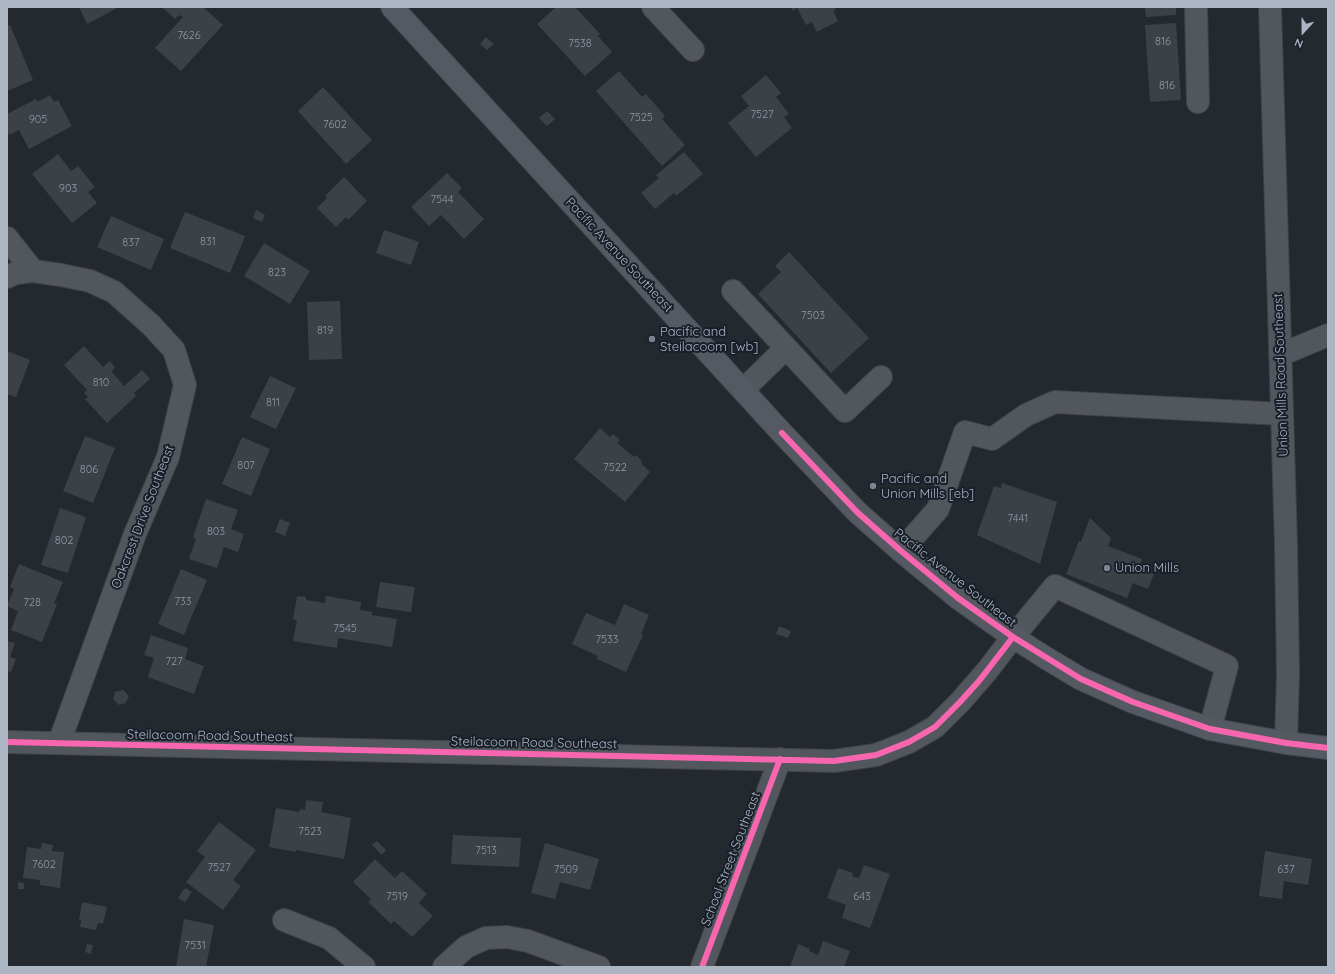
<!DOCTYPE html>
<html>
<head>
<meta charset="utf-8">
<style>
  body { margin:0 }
  #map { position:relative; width:1335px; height:974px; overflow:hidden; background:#24292f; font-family:Quicksand,sans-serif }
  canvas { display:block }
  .frame { position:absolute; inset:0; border:8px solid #abb5c3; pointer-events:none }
  .north { position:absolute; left:1283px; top:12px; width:40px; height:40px; -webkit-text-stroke:3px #181f29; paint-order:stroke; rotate:201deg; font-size:11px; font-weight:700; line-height:16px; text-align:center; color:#abb5c3 }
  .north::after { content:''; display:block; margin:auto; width:14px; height:18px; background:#abb5c3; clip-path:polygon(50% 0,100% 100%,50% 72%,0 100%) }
</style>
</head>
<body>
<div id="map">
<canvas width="1335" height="974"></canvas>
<div class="frame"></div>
<div class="north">N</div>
</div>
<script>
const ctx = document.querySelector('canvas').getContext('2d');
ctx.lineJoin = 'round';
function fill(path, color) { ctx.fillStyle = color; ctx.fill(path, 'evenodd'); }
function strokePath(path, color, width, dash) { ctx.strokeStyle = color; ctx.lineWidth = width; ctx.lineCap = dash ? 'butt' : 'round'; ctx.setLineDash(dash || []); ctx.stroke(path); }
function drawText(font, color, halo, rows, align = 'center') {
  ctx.font = font + ' Quicksand,sans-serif'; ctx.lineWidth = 4; ctx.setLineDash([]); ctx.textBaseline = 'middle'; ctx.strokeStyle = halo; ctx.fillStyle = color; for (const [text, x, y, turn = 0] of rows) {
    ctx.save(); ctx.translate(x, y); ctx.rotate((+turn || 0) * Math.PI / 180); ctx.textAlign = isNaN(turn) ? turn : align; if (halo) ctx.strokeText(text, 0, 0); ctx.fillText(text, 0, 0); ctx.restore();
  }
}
fill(new Path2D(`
  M79 7H119L87 24Z
  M164 7H203L223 25 181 71 155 48 183 17 179 15 175 19 163 8Z
  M556 7H575L600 34 598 36 612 52 585 76 537 24Z
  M791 7H834L836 10 833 11 838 21 817 32 812 22 806 25 797 8 793 11Z
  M1145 7H1176V15L1146 17Z
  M1176 23 1181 100 1150 102 1145 25Z
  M10 25 33 80 7 91V26Z
  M486 37 494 44 487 50 480 44Z
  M619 71 642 97 646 94 665 116 662 119 685 145 662 166 596 91Z
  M766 75 781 93 776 97 789 114 784 117 792 128 756 157 728 123 749 106 741 96Z
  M323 87 372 140 346 164 298 111Z
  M50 95 54 102 58 100 72 126 29 149 19 130 9 135 7 131V114L36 99 37 102Z
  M547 111 555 119 547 126 539 118Z
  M684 152 703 174 676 196 674 193 655 209 641 193 659 178 656 175Z
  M58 154 71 171 78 166 95 187 88 192 97 203 72 223 32 174Z
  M447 173 462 188 458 192 484 219 464 239 441 215 429 226 411 207Z
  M344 177 367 201 348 220 346 217 336 227 317 208 327 198 325 196Z
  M256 210 265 215 262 222 253 218Z
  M185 212 245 236 230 273 170 248Z
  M111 216 164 239 151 270 97 247Z
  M384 230 419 242 411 265 376 253Z
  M264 243 310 271 290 304 244 276Z
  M789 252 869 338 831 373 758 294 781 272 775 266Z
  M340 301 342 359 309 360 307 302Z
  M84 346 103 367 110 361 115 368 111 371 124 386 142 370 150 379 134 393 136 396 107 423 85 399 88 397 84 393 87 390 64 365Z
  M7 351 30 360 16 397 7 394Z
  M270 376 296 388 276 429 250 417Z
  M600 428 610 437 613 434 620 440 617 443 634 457 636 455 642 461 641 463 650 472 625 502 574 459Z
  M85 436 115 448 93 503 63 491Z
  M242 437 270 449 251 496 222 484Z
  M1002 483 1057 502 1040 564 977 535 994 486 1001 488Z
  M206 499 238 510 231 529 244 534 238 552 224 547 217 568 189 559 196 539 193 537Z
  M60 508 86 517 68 573 41 565Z
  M1090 518 1111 538 1108 546 1142 559 1139 568 1154 574 1148 589 1133 583 1127 598 1066 574 1079 541 1081 542Z
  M280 519 290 523 285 536 275 532Z
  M19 564 63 582 54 603 57 604 42 642 11 630 18 611 7 606 14 589 10 587Z
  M181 569 207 580 184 635 158 624Z
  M380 582 415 587 411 612 376 607Z
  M297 596 306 597V600L325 603 326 596 361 602 360 610 372 612V615L397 619 392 647 338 638 337 648 293 641 297 620 293 619Z
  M624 604 649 615 641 634 643 635 626 672 597 659 598 656 572 644 586 613 615 625Z
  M779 626 791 631 788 638 776 634Z
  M151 635 188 648 185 659 204 666 194 694 148 677 154 658 144 655Z
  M7 641 15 643 10 657 16 659 11 672 7 671Z
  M123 690 129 696 126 703 119 705 113 699 115 692Z
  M306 800 323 802 321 812 351 818 344 859 296 850V852L269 847 276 808 299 812 300 809 305 810Z
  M219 822 256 850 233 880 241 886 223 910 186 882 205 857 197 851Z
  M453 835 521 838 519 867 451 864Z
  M377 841 386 850 382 855 372 845Z
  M42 843 53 845 52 851 64 852 60 888 40 885V880L23 878 27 847 41 849Z
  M545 843 599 859 590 890 560 882 555 899 531 893Z
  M1265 851 1312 859 1308 885 1284 881 1282 899 1259 896Z
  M375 859 395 878 402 871 427 894 419 903 433 916 412 937 394 921 391 924 368 902 371 899 353 882Z
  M864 865 890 874 870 928 842 918 846 905 827 898 838 868 853 873 852 876 859 878Z
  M18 882 24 883V889H18Z
  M186 888 192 892 185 902 178 898 184 889Z
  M82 902 107 907 103 924 98 923 96 930 80 927 81 920H79Z
  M184 919 214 925 206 967H176Z
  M823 941 850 951 844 967H790L798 944 810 949 809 951 818 955Z
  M87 944 93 945 91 954 85 952Z`), '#3c4148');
const minor = new Path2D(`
  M653 7 693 50
  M1196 7 1198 102
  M1270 7 1286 545 1288 674 1286 743
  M7 238 33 271 61 275 90 281 114 292 151 325 174 350 185 385 168 457 135 534 59 743
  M7 277 16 273 33 271
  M733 291 845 411 881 377
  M1280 355 1328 335
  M743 390 786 348
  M901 551 938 509 965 432 992 439 1026 415 1055 402 1282 414
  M7 742 834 761 876 755 909 742 935 727 960 702 987 671 1013 637 1055 586 1227 666 1210 729
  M284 920 329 938 364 967
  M444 967 466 947 486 938 507 937 528 941 599 967
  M702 967 780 759`);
const major = new Path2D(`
  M392 7 782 433 857 512 901 551 958 598 1013 637 1046 658 1081 679 1133 702 1210 729 1286 743 1328 748`);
strokePath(minor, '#404348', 24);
strokePath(major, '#40454c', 24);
strokePath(minor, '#52575e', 22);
strokePath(major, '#555961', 22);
strokePath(new Path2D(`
  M782 433 857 512 901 551 958 598 1013 637 1081 679 1133 702 1210 729 1286 743 1328 748
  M7 742 834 761 876 755 909 742 935 727 960 702 979 681 1013 637
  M702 967 780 759`), '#f766af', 6);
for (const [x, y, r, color] of [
  [652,339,4,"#7c848f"],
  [873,486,4,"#7c848f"],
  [1107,568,4,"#7c848f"]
]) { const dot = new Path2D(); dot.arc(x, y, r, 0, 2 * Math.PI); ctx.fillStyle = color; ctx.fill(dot); strokePath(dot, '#181f29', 1.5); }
drawText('11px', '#8f98a4', null, [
  ["7626",189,36],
  ["816",1163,42],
  ["7538",580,44],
  ["816",1167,86],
  ["7527",762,115],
  ["7525",641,118],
  ["905",38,120],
  ["7602",335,125],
  ["903",68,189],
  ["7544",442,200],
  ["831",208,242],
  ["837",131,243],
  ["823",277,273],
  ["7503",813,316],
  ["819",325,331],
  ["810",101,383],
  ["811",273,403],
  ["807",246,466],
  ["7522",615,468],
  ["806",89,470],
  ["7441",1018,519],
  ["803",216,532],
  ["802",64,541],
  ["733",183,602],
  ["728",32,603],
  ["7545",345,629],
  ["7533",607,640],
  ["727",174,662],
  ["7523",310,832],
  ["7513",486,851],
  ["7602",44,865],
  ["7527",219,868],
  ["7509",566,870],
  ["637",1286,870],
  ["7519",397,897],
  ["643",862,897],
  ["7531",195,946]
]);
drawText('13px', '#abb5c3', '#181f29', [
  ["Pacific Avenue Southeast",619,255,47],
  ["Union Mills Road Southeast",1281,375,-92],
  ["Oakcrest Drive Southeast",143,517,-69],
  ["Pacific Avenue Southeast",955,578,38],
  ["Steilacoom Road Southeast",210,736,1],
  ["Steilacoom Road Southeast",534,743,1],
  ["School Street Southeast",731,859,-69]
]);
drawText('13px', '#abb5c3', '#181f29', [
  ["Pacific and",660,332],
  ["Steilacoom [wb]",660,347],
  ["Pacific and",881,479],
  ["Union Mills [eb]",881,494],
  ["Union Mills",1115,568]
], 'left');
</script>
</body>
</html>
